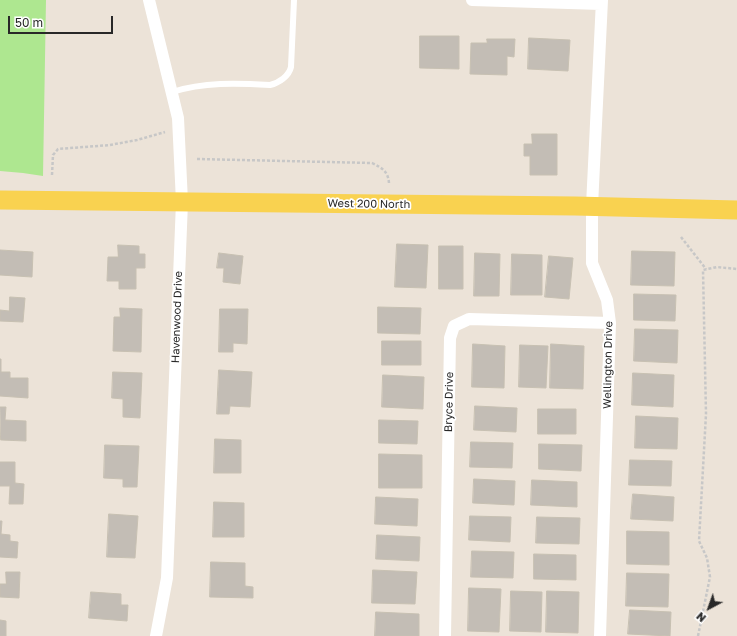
<!DOCTYPE html>
<html>
<head>
<meta charset="utf-8">
<style>
  body { margin:0 }
  #map { position:relative; width:737px; height:636px; overflow:hidden; background:#ece3d8; font-family:"Golos Text",sans-serif }
  canvas { display:block }
  .north { position:absolute; left:689px; top:588px; width:40px; height:40px; -webkit-text-stroke:3px #fff; paint-order:stroke; rotate:221deg; font-size:11px; font-weight:700; line-height:16px; text-align:center; color:#282828 }
  .north::after { content:''; display:block; margin:auto; width:14px; height:18px; background:#282828; clip-path:polygon(50% 0,100% 100%,50% 72%,0 100%) }
  .scale { position:absolute; left:8px; top:16px; width:105px; height:18px; box-sizing:border-box; border:2px solid #282828; border-top:0; padding-left:5px; font-size:12px; line-height:14px; white-space:nowrap; color:#282828; -webkit-text-stroke:3px #fff; paint-order:stroke }
</style>
</head>
<body>
<div id="map">
<canvas width="737" height="636"></canvas>
<div class="north">N</div>
<div class="scale">50 m</div>
</div>
<script>
const ctx = document.querySelector('canvas').getContext('2d');
ctx.lineJoin = 'round';
function fill(path, color) { ctx.fillStyle = color; ctx.fill(path, 'evenodd'); }
function strokePath(path, color, width, dash) { ctx.strokeStyle = color; ctx.lineWidth = width; ctx.lineCap = dash ? 'butt' : 'round'; ctx.setLineDash(dash || []); ctx.stroke(path); }
function drawText(font, color, halo, rows, align = 'center') {
  ctx.font = font + ' "Golos Text",sans-serif'; ctx.lineWidth = 3.5; ctx.setLineDash([]); ctx.textBaseline = 'middle'; ctx.strokeStyle = halo; ctx.fillStyle = color; for (const [text, x, y, turn = 0] of rows) {
    ctx.save(); ctx.translate(x, y); ctx.rotate((+turn || 0) * Math.PI / 180); ctx.textAlign = isNaN(turn) ? turn : align; if (halo) ctx.strokeText(text, 0, 0); ctx.fillText(text, 0, 0); ctx.restore();
  }
}
fill(new Path2D(`
  M0 0H46L43 176 23 173 0 171Z`), '#aee790');
const building = new Path2D(`
  M420 36H459V69L420 68Z
  M529 38 570 40 568 71 528 69Z
  M487 39H515L514 57 507 56V75L470 74 471 43H487Z
  M532 134H557V175H530V156H524V144H532Z
  M397 244 428 245 426 288 395 287Z
  M118 245 139 246V254H145V268H136V289H119V281H107L108 257H118Z
  M439 246H463V289H439Z
  M0 250 33 252 32 277 0 275Z
  M632 251 675 252 674 286 631 285Z
  M219 253 243 256 240 284 223 282 224 268H217Z
  M475 253 500 254 499 296H474Z
  M512 254 542 255V295H511Z
  M549 256 573 258 569 299 545 297Z
  M634 294 676 295 675 321 634 320Z
  M10 297 25 298 23 322 0 321V310L9 311Z
  M378 307 421 308 420 334 378 333Z
  M120 308 142 309 141 352 113 351 114 317H120Z
  M220 309H248L247 344 233 343V352H219Z
  M635 329 678 330 677 363 634 361Z
  M382 341H421V365H382Z
  M473 344 505 346 504 388 472 387Z
  M551 344 584 346 583 389 550 388Z
  M520 345 548 346 546 388 519 387Z
  M0 359H1V372H10V378H28V398L0 396Z
  M219 370 252 372 250 407 230 406 229 414H217Z
  M113 372 142 373 140 418 123 417V399L112 398Z
  M633 373 674 375 673 407 632 405Z
  M383 375 424 377 423 409 382 407Z
  M475 406 517 408 516 432 474 430Z
  M0 407H6L5 420 26 421V441L1 440Z
  M538 409H576V434H538Z
  M636 416 678 418 677 449 635 448Z
  M379 420 418 421 417 444 379 443Z
  M215 439 241 440V473H214Z
  M471 442 513 443 512 468 470 467Z
  M539 444 582 445 581 471 539 469Z
  M105 445 139 446 137 487H123V479L104 478Z
  M379 454 422 455V488H379Z
  M630 460 672 461 671 486 629 485Z
  M0 462H15V483L24 484 23 504H9L10 486H0Z
  M474 479 515 481 514 505 473 503Z
  M532 480 577 482V507L531 505Z
  M633 494 674 497 673 521 631 519Z
  M376 497 418 499 417 526 375 524Z
  M214 502 244 503V537H213Z
  M109 514 138 516 135 558 107 557Z
  M470 516 511 517 510 542 469 540Z
  M537 517 580 518 579 544 536 543Z
  M0 521H2L1 534 10 535V541L18 542 17 558 0 557Z
  M627 531 669 532V565L627 564Z
  M377 535 420 537 419 561 376 559Z
  M472 551 514 552 513 578 471 577Z
  M534 554 576 555V580L534 579Z
  M211 562 245 563V586L253 587V598L210 597Z
  M373 570 417 572 415 604 372 603Z
  M6 572H20L19 598 0 597V584H6Z
  M627 573 669 574 668 607 626 606Z
  M469 588 501 589 499 632 468 631Z
  M511 591 542 592 541 632 510 631Z
  M547 591 579 592 578 633 546 632Z
  M91 592 121 594V605H128L127 621 89 618Z
  M630 610 671 612 670 636 628 634Z
  M376 612 419 614V636H375Z
  M0 620 6 621V636H0Z`);
fill(building, '#c3bdb5');
strokePath(building, '#c7c0b2', 1);
strokePath(new Path2D(`
  M197 159 372 163C382 168 388 171 389 183
  M52 175 53 155 58 149 110 145 137 140 165 132
  M681 237 706 269
  M698 636 710 577 707 558 699 541 706 414 703 270 717 267 737 269`), '#c7c7c7', 2.5, [3, 2]);
strokePath(new Path2D(`
  M172 92C204 82 236 83 270 85 279 83 289 76 291 67L294 0`), '#fff', 6);
strokePath(new Path2D(`
  M149 0 178 118 182 202 167 578 156 636
  M472 0 601 4
  M445 636 450 338 454 326 469 319 610 323
  M600 636 610 323 607 300 592 263V206L602 0`), '#fff', 12);
strokePath(new Path2D(`
  M0 200 575 206 737 210`), '#f9d250', 19);
drawText('11px', '#282828', '#fff', [
  ["West 200 North",369,204,1],
  ["Havenwood Drive",177,317,-88],
  ["Wellington Drive",608,365,-89],
  ["Bryce Drive",449,402,-89]
]);
</script>
</body>
</html>
